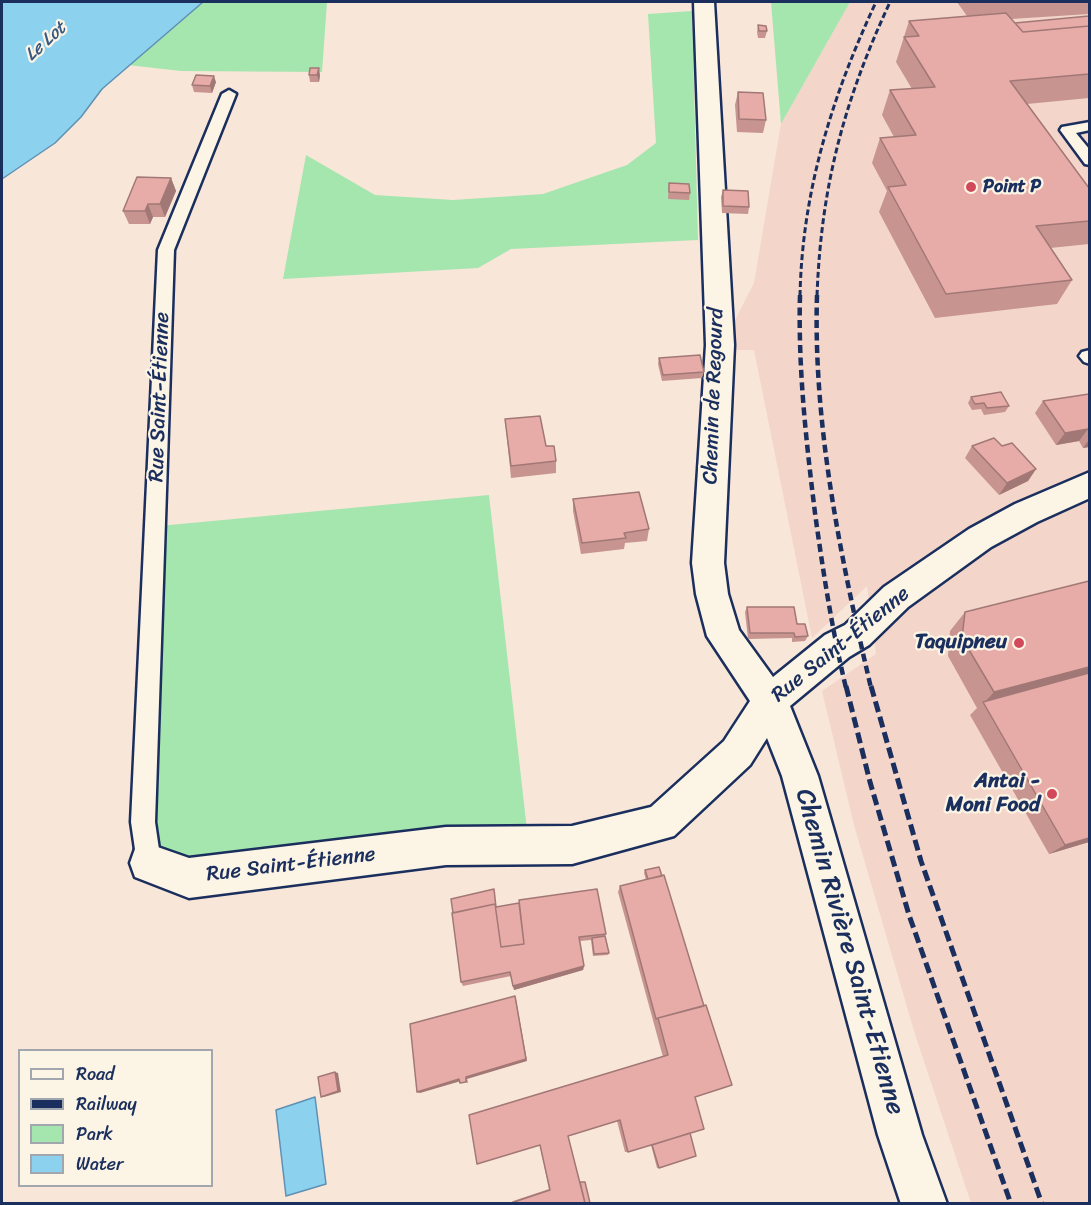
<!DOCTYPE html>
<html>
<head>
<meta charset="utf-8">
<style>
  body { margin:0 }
  #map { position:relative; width:1091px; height:1205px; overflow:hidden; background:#f8e6d9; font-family:Sriracha,sans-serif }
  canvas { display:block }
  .frame { position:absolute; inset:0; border:3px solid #1b2f5e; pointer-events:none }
  .legend { position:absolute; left:18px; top:1049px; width:195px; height:138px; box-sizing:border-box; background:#fcf5e5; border:2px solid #a2a6af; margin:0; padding:8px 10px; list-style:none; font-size:18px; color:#1b2f5e }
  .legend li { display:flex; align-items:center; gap:12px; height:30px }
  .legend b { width:30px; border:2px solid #a2a6af }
</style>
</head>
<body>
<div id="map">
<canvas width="1091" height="1205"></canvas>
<div class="frame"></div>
<ul class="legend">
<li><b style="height:8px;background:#fcf5e5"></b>Road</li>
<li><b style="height:8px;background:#1b2f5e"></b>Railway</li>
<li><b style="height:16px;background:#a5e5ae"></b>Park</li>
<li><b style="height:16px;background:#8cd1ee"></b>Water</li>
</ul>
</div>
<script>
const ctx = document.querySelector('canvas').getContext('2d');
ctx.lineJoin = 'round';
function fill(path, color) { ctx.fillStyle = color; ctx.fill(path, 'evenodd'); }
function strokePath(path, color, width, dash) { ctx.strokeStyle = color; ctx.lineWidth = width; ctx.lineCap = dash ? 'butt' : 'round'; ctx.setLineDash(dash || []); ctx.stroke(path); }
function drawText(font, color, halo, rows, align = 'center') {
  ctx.font = font + ' Sriracha,sans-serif'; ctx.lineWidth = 4.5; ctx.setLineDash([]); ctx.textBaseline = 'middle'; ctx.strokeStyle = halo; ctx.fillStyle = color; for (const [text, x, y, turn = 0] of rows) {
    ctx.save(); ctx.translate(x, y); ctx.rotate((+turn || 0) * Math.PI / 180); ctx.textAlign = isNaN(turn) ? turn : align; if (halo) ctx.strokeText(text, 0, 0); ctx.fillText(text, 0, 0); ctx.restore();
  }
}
fill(new Path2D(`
  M850 2H1089V1203H971L914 1031 854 825 822 691 876 654 867 586 812 638 754 350H734L731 328 754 283 781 124Z`), '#f3d5ca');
fill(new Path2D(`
  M203 2H327L322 72 181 71 128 65Z
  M771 2H850L781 124Z
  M692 11 698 240 511 249 478 268 283 279 306 155 375 195 453 200 543 194 627 165 656 143 648 14Z
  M489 495 527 830 184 867 154 851 159 526Z`), '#a5e5ae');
const water = new Path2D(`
  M2 2H203L102 89 81 117 55 143 2 179Z
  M315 1097 326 1184 286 1196 276 1110Z`);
fill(water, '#8cd1ee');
strokePath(water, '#5f90b4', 1.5);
const lane = new Path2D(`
  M229 90 236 94 174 250 155 822 161 863 158 872 149 875 140 872 137 863 131 822 158 250 222 94Z
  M1090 122V130L1076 133 1090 150V165L1085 164 1060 130 1062 127Z
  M1090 350V364L1084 362 1079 356 1082 352Z`);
const street = new Path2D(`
  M694 2H714L734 345 724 563 728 594 739 630 773 677 825 635 845 625 884 587 969 529 1015 504 1090 472V498L1037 522 991 547 908 607 869 645 849 657 790 706 818 776 922 1135 947 1204H901L878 1135 782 776 767 738 750 765 674 836 572 864 446 865 189 898 135 877 130 863 135 849 149 844 189 858 446 827 572 826 651 807 724 741 750 701 707 636 696 594 692 563 706 345Z`);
strokePath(lane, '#1b2f5e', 5);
strokePath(street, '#1b2f5e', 5);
fill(lane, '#fcf5e5');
fill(street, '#fcf5e5');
strokePath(new Path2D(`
  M800 296C802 192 832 96 876 2
  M817 296C821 186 844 101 890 2`), '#1b2f5e', 3, [6, 3]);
strokePath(new Path2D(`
  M800 295C798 368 806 440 815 513 823 571 832 630 846 688
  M817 295C813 427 841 559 871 688`), '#1b2f5e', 4.5, [8, 4.5]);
strokePath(new Path2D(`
  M846 686 870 782 909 915 1011 1204
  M871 686 921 861 1042 1204`), '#1b2f5e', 5, [11, 5]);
fill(new Path2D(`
  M957 2H1089V14L1011 19 1015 23 1089 16V98L1027 104 1089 188V244L1050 248 1072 280 1057 304 935 318 879 212 887 191 872 163 880 138 894 137 882 115 890 90 912 89 896 62 909 21 967 16Z
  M758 25 767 31 765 38H758L757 32Z
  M309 75H320L319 82H310Z
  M216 82 212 93 194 92 192 85Z
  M738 92 766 120 763 133 737 132 735 105Z
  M171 178 176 191 165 217H153L150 224H129L123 211Z
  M669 183 690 193 689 200 668 199Z
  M723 190 749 207 748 214 722 213 721 197Z
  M659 358 704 372 702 378 662 381 658 364Z
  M1089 394V447L1083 448 1079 441 1056 445 1035 413 1043 401Z
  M971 397 1009 406 1005 412 984 415 981 409 972 410 968 403Z
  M505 419 546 446 556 461V473L511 478Z
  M972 446H1002L1036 469 1028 481 999 495 965 458Z
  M573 499 649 529 647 541 625 543 624 549 581 554 573 511Z
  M747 607 797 624 808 636 805 641 792 642V638L748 639 745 612Z
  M965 612 1089 842 1049 854 970 715 977 708 948 656 950 631Z
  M659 867 695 1097 690 1133 659 1168H657L651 1145 628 1152H625L617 1121 568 1136 579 1182H585L511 1203 513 1201 549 1189 540 1145 663 1057 618 892 620 886 646 880 644 873 645 870Z
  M496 907 606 934 605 936 609 953 608 955 593 956 591 940 580 941 584 966 583 970 514 990 511 976 463 986 461 982Z`), '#c79490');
fill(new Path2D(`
  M319 68 320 75 319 82 317 75Z
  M214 76 216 82 212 93 210 86Z
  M171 178 176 191 165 217 160 204Z
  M148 204 153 217 150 224 145 211Z
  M1088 429 1079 441 1056 445 1065 433Z
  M1089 440V447L1083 448Z
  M1036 469 1028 481 999 495 1007 483Z
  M1089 667V679L984 703 994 692Z
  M1089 838V842L1049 854 1065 845Z
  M584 966 583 970 514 990 513 986Z
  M516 1000 527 1061 467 1079 468 1083 466 1082V1077Z
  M335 1072 338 1073 341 1092 324 1097H321Z
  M459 1079 461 1081 420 1093 417 1092Z`), '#a27876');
const building = new Path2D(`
  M1006 13 1023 32 1089 26V74L1010 81 1089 188V221L1036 226 1072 280 946 294 888 187 906 185 880 138 916 135 890 90 935 87 904 37 919 36 909 21Z
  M1089 16V26L1023 32 1015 23Z
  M758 25 766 26 767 31H759Z
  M310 68H319L317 75H309Z
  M196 75 214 76 210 86 192 85Z
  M738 92 763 93 766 120 739 119Z
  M137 177 171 178 160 204H148L145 211H123Z
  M669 183 689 184 690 193 669 192Z
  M723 190 748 191 749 207 723 206Z
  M700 355 704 372 663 375 659 358Z
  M1001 392 1009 406 987 408 984 403 975 404 971 397Z
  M1089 394V431L1088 429 1065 433 1043 401Z
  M540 416 546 446H554L556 461 511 466 505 419Z
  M994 438 1002 446 1012 443 1036 469 1007 483 972 446Z
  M639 492 649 529 624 533 626 538 582 543 573 499Z
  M1089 581V667L994 692 962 638 965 612Z
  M747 607H794L797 624H805L808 636 795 637 794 633H750Z
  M1089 673V838L1065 845 983 702Z
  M659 867 662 876 648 879 645 870Z
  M664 875 704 1006 658 1018 656 1019 620 886Z
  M494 889 496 907 519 903 524 944 501 947 495 904 453 913 451 899Z
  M597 889 606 934 579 937 584 966 513 986 510 972 461 982 452 913 495 904 501 947 524 944 519 900Z
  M605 936 609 953 594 954 592 938Z
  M515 996 526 1059 466 1077V1082L460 1083 459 1079 417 1092 410 1024Z
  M706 1005 732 1085 695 1097 704 1129 628 1152 620 1120 568 1136 585 1203H511L550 1190 540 1145 477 1164 469 1115 668 1055 658 1018Z
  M335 1072 338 1091 321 1097 318 1077Z
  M690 1133 696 1156 659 1168 652 1145Z
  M580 1182H585L590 1203H585Z`);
fill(building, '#e7aca8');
strokePath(building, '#a27876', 1.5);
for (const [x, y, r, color] of [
  [971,187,6,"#d1495b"],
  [1019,643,6,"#d1495b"],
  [1052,794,6,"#d1495b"]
]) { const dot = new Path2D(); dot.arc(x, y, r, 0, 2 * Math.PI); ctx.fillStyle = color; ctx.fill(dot); strokePath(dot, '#fcf5e5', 2); }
drawText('italic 18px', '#375882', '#fcf5e5', [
  ["Le Lot",46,42,-42]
]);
drawText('bold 18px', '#1b2f5e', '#fcf5e5', [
  ["Point P",983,187]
], 'left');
drawText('21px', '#1b2f5e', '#fcf5e5', [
  ["Chemin de Regourd",714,396,-88],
  ["Rue Saint-Étienne",160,397,-88],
  ["Rue Saint-Étienne",841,645,-39],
  ["Rue Saint-Étienne",291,865,-7]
]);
drawText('bold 21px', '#1b2f5e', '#fcf5e5', [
  ["Taquipneu",1007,643],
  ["Antai -",1040,782],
  ["Moni Food",1040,806]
], 'right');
drawText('26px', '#1b2f5e', '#fcf5e5', [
  ["Chemin Rivière Saint-Etienne",849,952,74]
]);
</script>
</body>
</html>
